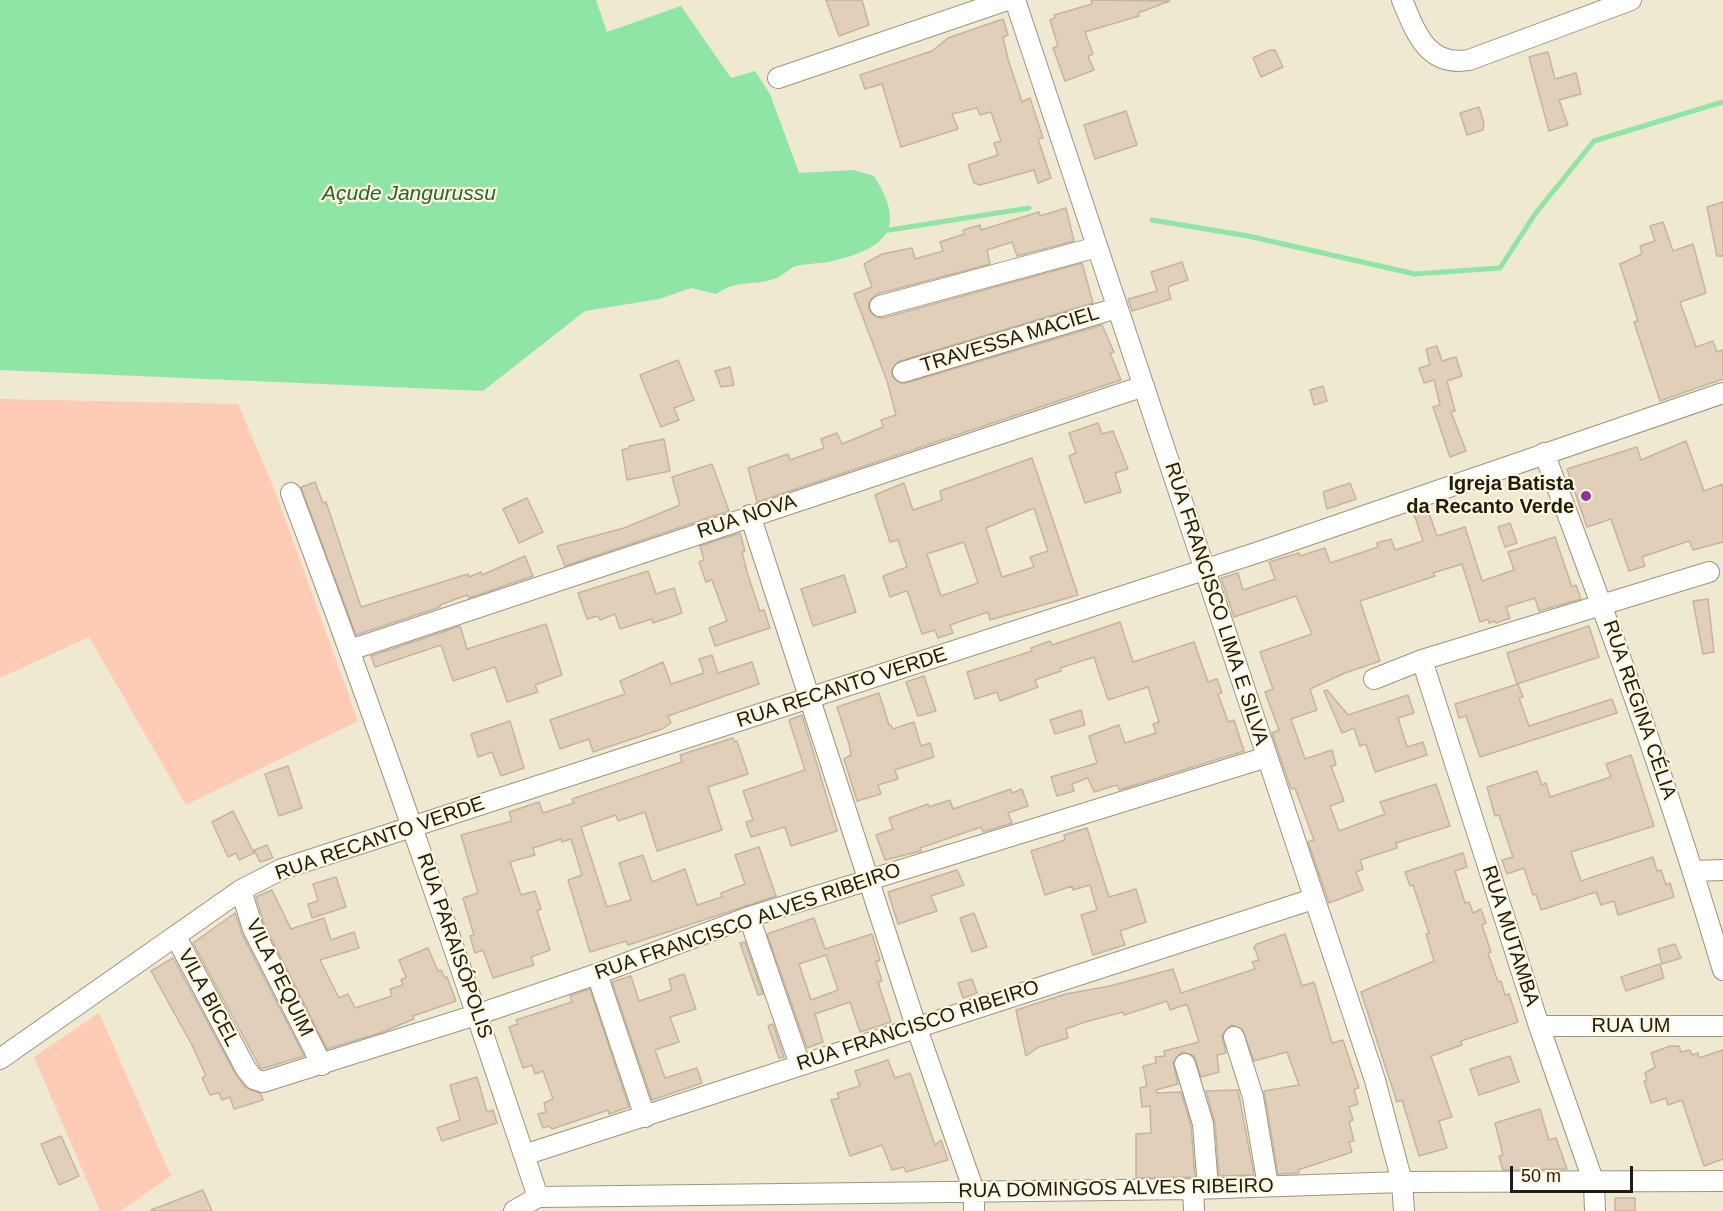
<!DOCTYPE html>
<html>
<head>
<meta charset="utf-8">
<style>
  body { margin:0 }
  #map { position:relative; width:1723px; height:1211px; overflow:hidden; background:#eee9d0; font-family:Arial,sans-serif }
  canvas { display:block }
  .scale { position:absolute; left:1510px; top:1166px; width:123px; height:27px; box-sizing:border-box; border:3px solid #1e1c13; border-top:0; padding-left:8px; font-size:18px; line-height:21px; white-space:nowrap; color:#1e1c13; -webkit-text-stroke:4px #fcf7dd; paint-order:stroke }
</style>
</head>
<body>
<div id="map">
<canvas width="1723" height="1211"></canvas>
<div class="scale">50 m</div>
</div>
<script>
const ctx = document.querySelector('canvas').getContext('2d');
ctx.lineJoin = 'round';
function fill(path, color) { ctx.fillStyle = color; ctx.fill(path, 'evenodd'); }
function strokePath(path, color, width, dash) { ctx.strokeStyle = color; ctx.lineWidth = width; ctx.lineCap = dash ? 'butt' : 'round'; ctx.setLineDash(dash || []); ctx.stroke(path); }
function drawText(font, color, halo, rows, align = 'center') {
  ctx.font = font + ' Arial,sans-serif'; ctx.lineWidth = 4.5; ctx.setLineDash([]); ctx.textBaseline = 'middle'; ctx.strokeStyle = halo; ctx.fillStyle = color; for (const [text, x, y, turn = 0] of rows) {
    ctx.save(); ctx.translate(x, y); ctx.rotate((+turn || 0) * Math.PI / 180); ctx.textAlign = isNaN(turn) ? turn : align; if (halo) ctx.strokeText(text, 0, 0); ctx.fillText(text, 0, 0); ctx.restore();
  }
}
fill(new Path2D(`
  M0 399 238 404 275 491 358 721 186 805 89 637 0 678Z
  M99 1013 171 1176 120 1211H100L34 1057Z`), '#fecbb5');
fill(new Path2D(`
  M0 0H596L607 32 681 6 731 78 755 71 770 94 799 173 854 170 874 176C907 228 887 248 833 261 821 264 808 263 796 266 789 268 784 275 777 278 753 287 741 278 716 294L691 288 659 299 585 311 483 391 0 370Z`), '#8ee5a5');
strokePath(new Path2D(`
  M1152 220 1248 236 1415 274 1500 268 1535 214 1594 141 1723 102
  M883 231 1029 208`), '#8ee5a5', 5);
const building = new Path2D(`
  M826 0H862L869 25 839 36Z
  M1091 0 1170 1 1138 13 1139 16 1085 32 1093 54 1088 56 1094 70 1065 81 1053 48 1058 46 1050 20 1055 18 1054 15 1092 4Z
  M1003 19 1008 35 1003 37 1008 59 1022 102 1030 98 1043 138 1038 139 1051 178 1038 183 1034 170 980 185 974 183 968 165 998 155 994 143 1001 141 991 112 980 115 977 108 952 114 958 129 901 147 882 84 865 89 860 75 932 51 948 38Z
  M1270 50H1275L1283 67 1261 77 1253 58Z
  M1548 52 1555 79 1576 73 1581 94 1559 100 1568 125 1549 131 1529 57Z
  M1479 107 1484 123 1483 130 1467 135 1460 113Z
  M1126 111 1137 145 1095 159 1084 125Z
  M1723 202V256H1717L1707 207Z
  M1066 208 1074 241 1017 256 1012 242 987 250 990 264 877 294 869 302V310L876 317 883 318 1082 263 1093 303 900 361 892 369V376L900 383H906L1102 325 1114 352 1110 353 1121 380 757 502 748 468 788 454 790 460 824 448 821 439 837 433 842 444 883 427 881 420 896 415 887 381 854 294 872 287 864 264 882 254 912 248 915 259 943 251 940 242 964 234 963 230 980 225 981 230 1039 212 1040 216Z
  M1663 222 1673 251 1693 244 1706 293 1680 302 1696 347 1713 341 1717 352 1723 350V379L1660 401 1634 322 1638 321 1620 264 1642 254 1640 246 1655 241 1650 226Z
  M1182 262 1188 280 1170 286 1168 288 1171 299 1132 311 1128 299 1157 291 1151 272Z
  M1437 346 1442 361 1456 357 1462 376 1447 381 1455 411 1451 412 1466 451 1450 457 1433 407 1440 405 1434 380 1424 383 1419 368 1430 365 1426 349Z
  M678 360 694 400 674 408 679 420 661 427 640 375Z
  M730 367 734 385 721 387 715 371Z
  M1323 386 1327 401 1314 405 1310 390Z
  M1098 423 1102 434 1113 431 1128 469 1115 473 1121 492 1085 503 1069 456 1076 453 1069 433Z
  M664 439 670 471 627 480 622 450 629 448V446Z
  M1686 441 1704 491 1723 484V542L1693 550 1689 541 1642 557 1645 566 1629 571 1611 519 1587 527 1567 469 1637 447 1641 460Z
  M1032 458 1078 595 990 620 988 612 950 625 953 633 938 638 935 630 922 634 908 593 906 591 890 597 883 576 907 567 898 540 890 542 875 495 904 483 913 510 942 500 940 491ZM1034 508 1048 551 1030 557 1034 567 1002 577 986 528ZM964 542 978 583 941 596 927 554Z
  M712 464 729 511 565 566 557 546 624 528 680 505 672 477Z
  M315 482 323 503 326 502 361 607 468 574 469 577 481 572 482 575 525 556 533 576 469 598 467 595 440 605V607L356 635 301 487Z
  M1350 483 1356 499 1327 509 1323 492Z
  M527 498 543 532 519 543 503 509Z
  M1428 510 1437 536 1465 527 1482 581 1514 570 1508 552 1555 537 1572 587 1576 585 1581 599 1539 611 1535 598 1506 607 1510 618 1496 623 1495 621 1489 623 1488 619 1480 622 1462 564 1433 573 1435 576 1360 601 1380 661 1345 673 1310 689 1317 710 1291 719 1305 759 1332 750 1336 765 1331 766 1344 801 1330 806 1339 831 1385 814 1380 802 1436 784 1450 826 1396 843 1397 848 1360 860 1363 869 1356 872 1363 890 1329 903 1308 842 1314 840 1295 788 1291 789 1272 733 1279 730 1265 692 1273 689 1260 652 1312 634 1296 596 1234 617 1221 578 1238 573 1243 590 1275 579 1269 562 1299 553 1300 556 1325 548 1330 563 1378 547 1377 543 1391 539 1395 550 1423 541 1414 514Z
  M1510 523 1517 543 1505 547 1498 527Z
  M740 533 745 551 742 552 747 572 760 611 764 610 770 628 715 646 709 628 727 621 712 580 706 582 699 562 704 560 700 546Z
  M648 571 656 594 674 588 682 613 653 623 652 619 620 629 615 614 600 620 598 616 587 619 578 593Z
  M844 575 856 612 813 626 801 589Z
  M1708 599 1714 652 1703 654 1693 601Z
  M1120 622 1133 662 1194 642 1208 682 1217 679 1222 693 1218 694 1228 722 1234 720 1244 751 1119 790 1117 785 1094 792 1088 778 1072 784 1074 791 1057 796 1051 777 1097 763 1089 736 1119 725 1125 743 1156 733 1153 724 1159 722 1148 687 1108 700 1094 657 1060 668 1061 671 1035 680 1038 687 1000 701 997 692 975 699 967 672 1032 651 1031 648 1050 641 1052 645Z
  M546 624 562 675 535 685 538 692 507 702 495 667 453 681 441 645 375 667 371 656 460 626 467 649Z
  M1589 626 1599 657 1517 684 1507 653Z
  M712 655 718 673 752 662 759 684 668 716 671 723 662 729 593 752 589 739 560 749 550 720 625 694 620 681 663 662 671 684 704 673 699 659Z
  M924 676 936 711 918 716 906 682Z
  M1518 684 1523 697 1519 698 1529 726 1612 699 1617 713 1480 757 1466 716 1459 718 1455 704Z
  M1327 690 1348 715 1408 695 1414 713 1398 718 1407 747 1423 742 1427 755 1375 772 1366 744 1360 746 1354 728 1342 733 1324 691Z
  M879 693 889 725H891L893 729 914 722 921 746 930 743 934 757 895 770 898 779 878 785 881 794 857 801 844 759 851 755 849 744 837 707Z
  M1081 710 1085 725 1055 734 1050 720Z
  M802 715 837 831 791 846 785 827 751 837 746 822 753 820 743 791 805 770 789 720Z
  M510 721 524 768 501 776 492 752 478 757 471 734Z
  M733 738 734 742 737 741 748 774 708 787 722 830 657 851 645 812 618 821 616 815 581 827 607 907 631 900 619 863 643 855 652 882 685 869 697 905 722 897 721 893 745 884 735 855 759 847 776 896 628 945 626 941 590 952 568 880 582 875 571 839 562 842 561 839 533 848 535 855 510 862 521 895 535 891 541 909 537 911 550 950 531 957 534 965 493 978 483 950 475 953 470 936 474 935 463 898 478 893 461 835 512 821 509 812 539 802 543 813 574 803 572 799 682 762 680 755Z
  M1631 755 1654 826 1571 852 1581 881 1653 857 1657 871 1661 870 1666 885 1670 883 1674 897 1618 915 1614 901 1601 905 1596 892 1541 910 1536 894 1533 895 1524 868 1507 874 1502 860 1513 857 1499 815 1495 816 1487 787 1537 771 1542 785 1546 783 1550 797 1611 777 1606 764Z
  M288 766 302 808 279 816 265 774Z
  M1011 789 1012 793 1022 789 1028 806 1008 813 1012 823 983 832 981 827 920 848 921 851 885 860 876 835 893 829 889 818 928 804 929 807 950 800 953 809Z
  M233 811 254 853 239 860 236 853 228 857 212 822Z
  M1087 828 1109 897 1136 889 1146 922 1120 931 1125 945 1093 955 1081 915 1097 910 1090 885 1073 890 1072 886 1045 895 1031 851 1065 840 1064 835Z
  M267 845 273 858 260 862 254 850Z
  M1463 853 1467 867 1455 871 1465 903 1469 902 1473 913 1481 909 1486 923 1482 925 1491 952 1488 953 1498 982 1501 981 1505 995 1509 994 1518 1022 1461 1041 1462 1045 1431 1056 1452 1117 1439 1121 1447 1148 1419 1156 1402 1100 1397 1102 1361 992 1434 961 1426 934 1429 933 1413 885 1410 886 1405 872Z
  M957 870 964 885 931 896 937 911 898 924 888 892Z
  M336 877 346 907 312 918 308 904 318 901 313 884Z
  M272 890 291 929 324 918 331 940 354 932 359 948 320 960 339 998 348 994 355 1008 392 996 390 989 403 985 401 980 406 977 399 960 428 948 438 971 441 970 445 978 447 977 456 1001 413 1016 414 1019 380 1033 327 1049 264 924 256 897Z
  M235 913 242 934 304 1056 261 1069 193 943Z
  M974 913 987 947 972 952 960 918Z
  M814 918 825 949 872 934 880 960 876 962 882 981 878 982 891 1022 860 1032 850 1002 815 1014 823 1042 807 1048 767 934ZM826 955 838 990 811 1000 799 964Z
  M1285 934 1302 986 1314 982 1332 1043 1343 1040 1359 1088 1354 1089 1358 1104 1349 1107 1353 1120 1349 1122 1354 1141 1349 1142 1352 1152 1298 1170 1299 1173 1278 1174 1264 1091 1299 1085 1287 1052 1254 1061 1242 1029 1231 1025 1222 1035 1226 1053 1217 1055 1219 1072 1201 1077 1194 1056 1182 1052 1173 1062 1178 1084 1156 1090 1157 1093 1181 1092 1191 1126 1195 1177 1136 1178V1134L1151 1133 1150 1106 1142 1107 1140 1088 1147 1086 1143 1066 1156 1063 1155 1057 1165 1056 1164 1051 1199 1042 1187 1004 1170 1010 1167 1001 1124 1015 1123 1012 1085 1022 1066 1029 1068 1038 1039 1047 1026 1056 1016 1010 1066 994 1110 986 1173 969 1181 993 1255 969 1252 962 1259 960 1254 947 1257 944Z
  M745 942 763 994 758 995 740 943Z
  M1675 944 1681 958 1662 964 1658 949Z
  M173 958 236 1075 245 1087 261 1094 263 1100 234 1109 230 1097 222 1100 219 1093 210 1095 202 1078 206 1076 192 1045 151 971Z
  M1660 964 1664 978 1626 991 1621 977Z
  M684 974 696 1009 670 1017 679 1042 655 1050 665 1078 697 1068 702 1083 652 1100 612 982 631 976 639 1001 672 990 669 979Z
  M972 979 977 993 963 998 958 983Z
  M590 989 629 1107 609 1114 608 1110 552 1129 549 1126 543 1128 538 1114 546 1112 544 1103 553 1099 543 1071 535 1074 532 1065 523 1068 509 1027 518 1024 516 1020 572 1002 570 996Z
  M773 1024 784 1057 779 1058 768 1026Z
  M1670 1046H1679L1681 1052 1690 1050 1692 1055 1698 1053 1699 1058 1723 1050V1159L1704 1166 1682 1100 1668 1105 1666 1098 1651 1103 1644 1081 1647 1080 1645 1073 1655 1067 1651 1053Z
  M1510 1056 1519 1082 1479 1095 1470 1069Z
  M888 1060 895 1078 910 1073 935 1145 941 1140 948 1160 906 1172 904 1167 892 1170 882 1145 850 1156 831 1100 839 1098 837 1093 860 1086 855 1071Z
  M477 1077 487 1112 493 1110 497 1123 442 1141 437 1128 460 1120 450 1085Z
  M1238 1090 1254 1175 1219 1176 1215 1123 1206 1091Z
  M1540 1109 1549 1140 1556 1138 1567 1169 1503 1170 1499 1156 1503 1155 1495 1123Z
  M61 1136 79 1176 59 1185 41 1144Z
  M203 1190 212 1211H152L151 1210Z
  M1615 1198H1635V1211H1615Z`);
fill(building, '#e1cfba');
strokePath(building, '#c6b4a0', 1.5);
const minor = new Path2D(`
  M1015 0 1375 1080 1402 1182 1404 1211
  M1402 0C1416 33 1427 67 1469 60L1631 0
  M778 78 1007 0
  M880 306 1097 247
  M903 372 1117 308
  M1544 453C1610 623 1671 795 1723 970
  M291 493C379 726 459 961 538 1197
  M750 515 916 1026 974 1191V1211
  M350 650 1144 386
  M1422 660 1539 1026 1594 1183 1595 1211
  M1374 679 1422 660 1709 572
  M1693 871 1723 870
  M241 890 253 929 322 1065
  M749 917 800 1065
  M176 937 246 1069 254 1079 263 1082 479 1014 597 974 749 917 1267 757
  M597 974 645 1117
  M1539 1026H1723
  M1234 1037 1253 1097 1268 1186
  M0 1059 241 890 282 869 1259 552 1723 393
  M1185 1064 1203 1124 1208 1188
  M524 1155 1313 899
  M1193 1189 1194 1211
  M514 1211 538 1197 1193 1189 1402 1182 1723 1181`);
strokePath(minor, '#9b967e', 22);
strokePath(minor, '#fff', 20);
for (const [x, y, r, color] of [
  [1586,496,6,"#913199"]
]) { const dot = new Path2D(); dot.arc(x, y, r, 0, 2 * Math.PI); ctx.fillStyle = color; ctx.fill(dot); strokePath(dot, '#fcf7dd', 2); }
drawText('20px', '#1e1c13', '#fcf7dd', [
  ["TRAVESSA MACIEL",1010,340,-17],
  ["RUA NOVA",747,517,-18],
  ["RUA FRANCISCO LIMA E SILVA",1216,604,72],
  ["RUA RECANTO VERDE",842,688,-18],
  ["RUA REGINA CÉLIA",1639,710,71],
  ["RUA RECANTO VERDE",380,839,-19],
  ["RUA FRANCISCO ALVES RIBEIRO",748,922,-19],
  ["RUA MUTAMBA",1510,936,72],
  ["RUA PARAISÓPOLIS",454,946,71],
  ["VILA PEQUIM",279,978,64],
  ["VILA BICEL",208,998,62],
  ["RUA FRANCISCO RIBEIRO",918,1026,-18],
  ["RUA UM",1631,1026],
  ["RUA DOMINGOS ALVES RIBEIRO",1116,1189,-1]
]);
drawText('bold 20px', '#1e1c13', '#fcf7dd', [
  ["Igreja Batista",1574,484],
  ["da Recanto Verde",1574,507]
], 'right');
drawText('italic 21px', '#28643b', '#fcf7dd', [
  ["Açude Jangurussu",409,194]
]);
</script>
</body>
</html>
